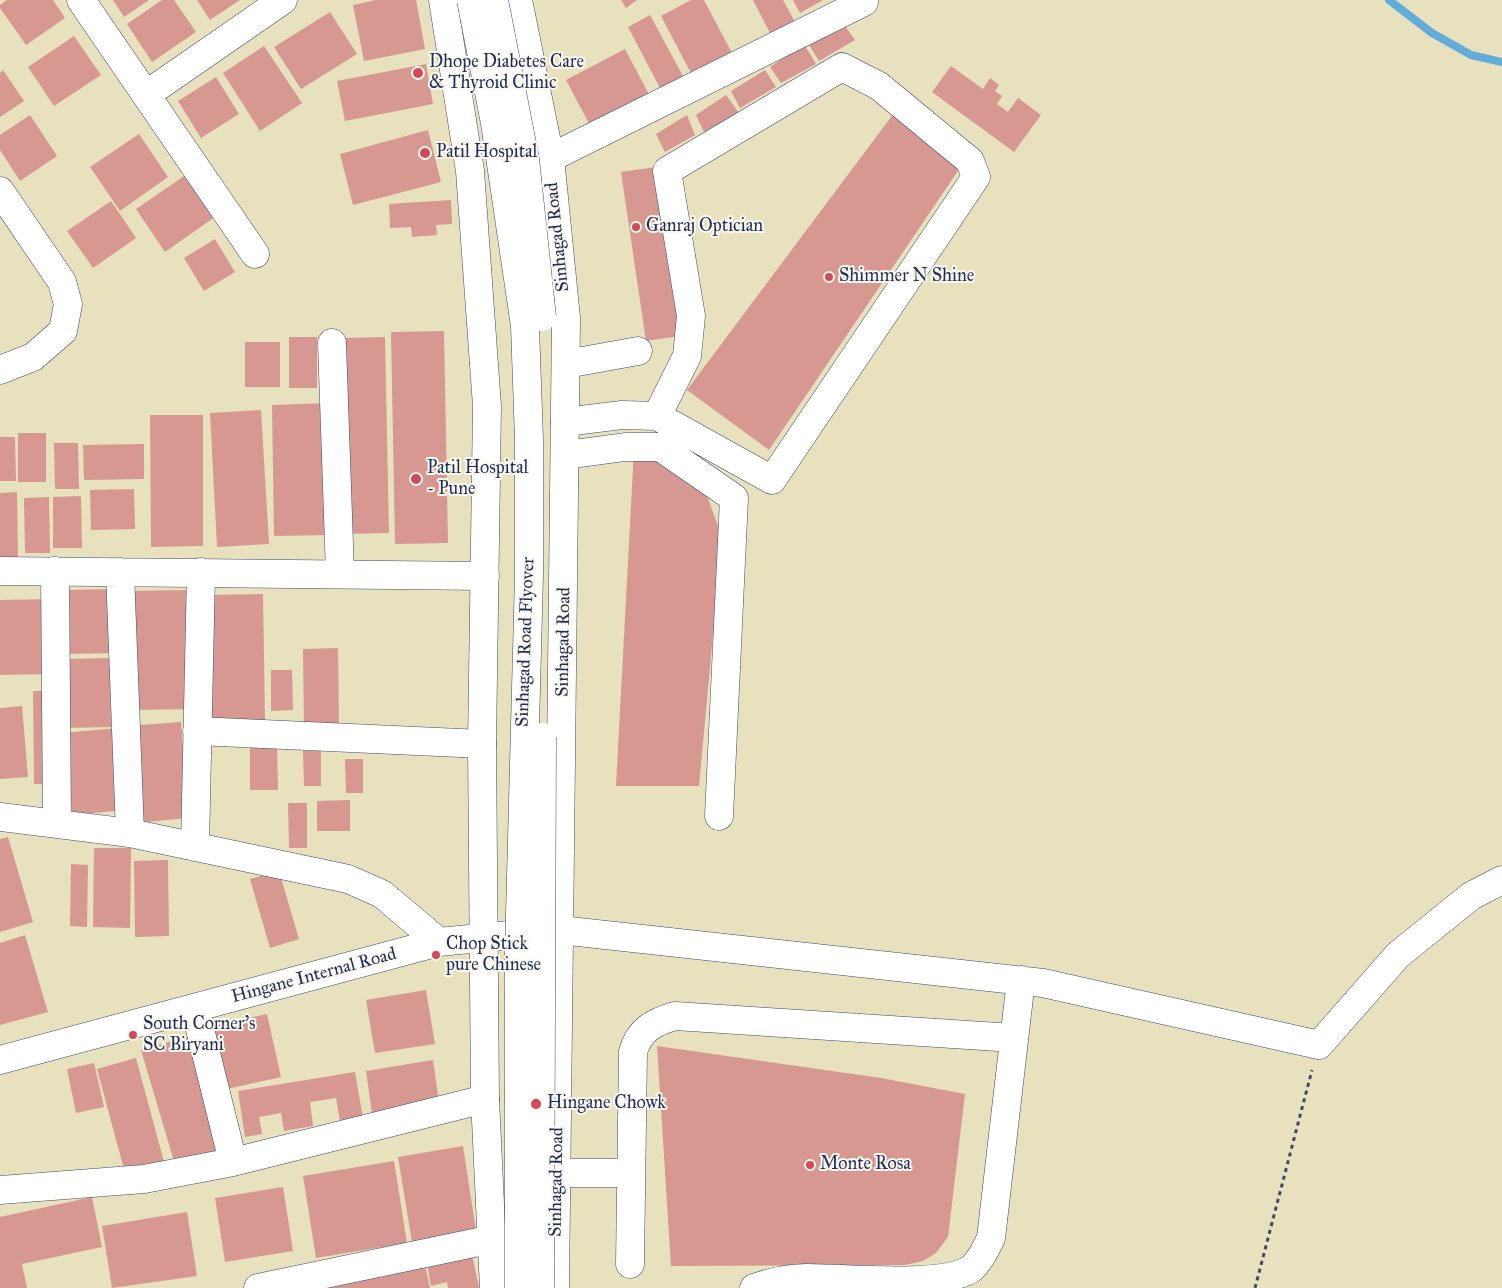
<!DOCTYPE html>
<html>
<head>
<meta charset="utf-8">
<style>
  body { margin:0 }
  canvas { display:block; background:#e8e1be }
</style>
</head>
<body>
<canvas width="1502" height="1288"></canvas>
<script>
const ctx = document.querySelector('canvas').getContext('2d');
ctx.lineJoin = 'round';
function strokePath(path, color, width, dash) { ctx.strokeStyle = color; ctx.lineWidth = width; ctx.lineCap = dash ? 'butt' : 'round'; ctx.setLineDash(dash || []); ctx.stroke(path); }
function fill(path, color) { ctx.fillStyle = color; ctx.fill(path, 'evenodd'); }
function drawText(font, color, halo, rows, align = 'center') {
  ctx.font = font + ' "IM FELL Great Primer",serif'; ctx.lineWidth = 4; ctx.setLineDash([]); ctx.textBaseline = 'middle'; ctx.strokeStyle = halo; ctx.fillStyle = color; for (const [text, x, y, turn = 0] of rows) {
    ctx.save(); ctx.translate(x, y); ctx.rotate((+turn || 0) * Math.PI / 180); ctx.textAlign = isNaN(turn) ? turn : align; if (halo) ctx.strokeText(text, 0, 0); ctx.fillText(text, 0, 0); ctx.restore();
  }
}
strokePath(new Path2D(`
  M1389 0 1432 33 1471 55 1502 62`), '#61acd9', 8);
fill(new Path2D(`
  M7 0H53L65 18 26 45 0 8V5Z
  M113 0H149L124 17Z
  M162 0H174L196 32 152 62 127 24Z
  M197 0H240L210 20Z
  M376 0H416L425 49 364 61 353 5Z
  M621 0H637L626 8Z
  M691 0H704L733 55 693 77 661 16Z
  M753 0H783L795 22 771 35Z
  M793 0H823L800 13Z
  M330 12 357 54 301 89 274 47Z
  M650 15 684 78 661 90 628 27Z
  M842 22 855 40 819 61 808 43Z
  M74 36 101 75 54 106 28 67Z
  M804 44 816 64 781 83 770 67Z
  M264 46 302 103 260 131 223 73Z
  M625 49 652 100 593 131 566 80Z
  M426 64 433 104 345 121 337 81Z
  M951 66 983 89 990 78 999 85 995 91 1002 96 997 104 1008 112 1018 98 1041 115 1014 152 932 92Z
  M3 70 24 101 0 117V73Z
  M765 70 776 87 740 108 731 91Z
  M216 77 239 114 201 138 178 101Z
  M726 95 739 113 704 132 696 115Z
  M894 113 962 165 769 450 687 390Z
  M30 115 57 156 20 181 0 150V135Z
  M687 115 695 135 665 152 656 134Z
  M428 130 441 182 353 205 340 154Z
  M139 134 168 177 120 211 90 167Z
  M656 167 680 336 646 341 621 172Z
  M190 172 219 214 165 252 136 209Z
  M451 200 452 224 436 225 437 235 412 237 411 227 390 228 389 204Z
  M111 201 136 238 93 268 67 231Z
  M215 239 235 272 204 291 184 258Z
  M444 331 448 543 395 544 391 332Z
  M289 337H317V388H289Z
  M385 337 389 533 342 534 339 338Z
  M245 342H280V387H245Z
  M329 403 330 535 274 536 272 405Z
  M261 410 269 544 217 547 210 413Z
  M150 415H203V546L151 547Z
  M18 433H46V482H18Z
  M0 437H15L16 481H0Z
  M54 443H78L79 489H55Z
  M144 444V479L84 480 83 445Z
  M634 449 664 461 706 493 722 537 699 786H616Z
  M134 489 135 529 91 530 90 490Z
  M17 492 18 558H0V493Z
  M81 496 82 548H53V497Z
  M49 497 50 553H25L24 498Z
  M117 589 118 653 66 654V590Z
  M192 590 194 709 130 710 128 591Z
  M263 594 265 720 206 721 204 595Z
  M53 599V674L0 675V600Z
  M338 648 339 727 304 728 303 649Z
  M110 658 111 727 63 728 62 659Z
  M271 670H292L293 710 271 711Z
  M33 691H54V784H34Z
  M22 706 28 777 0 779V708Z
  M181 722 188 818 135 823 127 726Z
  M120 728 126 810 72 815 71 799H65L60 733Z
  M250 742H277L278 790H250Z
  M303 751H321V786H304Z
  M345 759H363V793H346Z
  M350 800V831H317V801Z
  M288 803H307V848H289Z
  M8 837 33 922 0 932V839Z
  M94 848H131L130 928 93 927Z
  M168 860 169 936 135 937 134 861Z
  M71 864 88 865 87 927 70 926Z
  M279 871 299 939 270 948 250 879Z
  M25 935 48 1012 0 1025V943Z
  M426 990 435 1044 375 1053 366 1000Z
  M267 1014 281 1077 222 1090 208 1027Z
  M190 1036 225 1154 176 1168 141 1050Z
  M657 1046 881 1078 965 1094 948 1237 936 1253 923 1261 905 1265 671 1266Z
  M136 1058 164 1162 125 1173 97 1069Z
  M433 1060 439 1102 372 1113 366 1071Z
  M94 1063 104 1107 76 1113 67 1069Z
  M355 1072 363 1118 340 1121 336 1098 310 1102 313 1126 284 1131 281 1113 259 1117 262 1134 245 1137 238 1091Z
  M463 1146 476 1231 412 1242 398 1157Z
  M394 1161 407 1243 316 1258 303 1176Z
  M283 1187 293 1251 225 1262 215 1198Z
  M92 1197 102 1247 22 1264 27 1288H0V1217Z
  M187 1212 197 1276 112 1288 102 1226Z
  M472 1254 479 1288H448L447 1282 431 1286 427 1263Z
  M425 1265 430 1288H323Z`), '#d69891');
const minor = new Path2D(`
  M81 0 255 254
  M147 94 283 0
  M550 158 864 2
  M0 191 62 282 68 304 63 331 33 357 0 370
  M332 343 340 573
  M566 364 638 351
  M565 422 622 415 657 416 772 480 976 177 970 161 879 86 842 67 667 171 691 316 687 356 657 416
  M566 455 625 447H660L734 498 719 816
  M0 571 485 576
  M55 571 57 823
  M120 572 130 833
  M197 731 482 744
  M0 817 130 833 348 879 382 894 439 942
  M195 847 201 572
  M195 1009 233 1162
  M0 1060 439 942 560 930 1043 983 1319 1045 1398 955 1471 896 1502 880
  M557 1173H631
  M0 1190 144 1179 233 1162 485 1099
  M630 1264 633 1052C639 1030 654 1022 675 1016L1014 1038
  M258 1288 493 1239
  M754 1288C771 1282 788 1278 806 1278 847 1278 940 1288 971 1269 980 1261 986 1249 991 1238L1021 980`);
const major = new Path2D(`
  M443 0 470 171 487 406 482 744 485 1099 494 1288
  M518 0 550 158 566 318 555 1288`);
strokePath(minor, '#3a4a6c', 29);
strokePath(major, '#3a4a6c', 29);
strokePath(new Path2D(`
  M1255 1288 1312 1070`), '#3a4a6c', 3, [4, 4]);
strokePath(minor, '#fff', 28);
strokePath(major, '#fff', 28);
const majorBridge = new Path2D(`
  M471 0 495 123 525 326 529 440V575L519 952V1288
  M494 0 525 159 542 317
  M540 1288 542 737`);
strokePath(majorBridge, '#3a4a6c', 29, []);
strokePath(majorBridge, '#fff', 28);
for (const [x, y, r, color] of [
  [418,73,6,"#d1495b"],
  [425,153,6,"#d1495b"],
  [636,227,5,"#d1495b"],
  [829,277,5,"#d1495b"],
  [416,479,6,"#d1495b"],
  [436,955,5,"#d1495b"],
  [133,1035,5,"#d1495b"],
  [536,1104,6,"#d1495b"],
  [810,1165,5,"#d1495b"]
]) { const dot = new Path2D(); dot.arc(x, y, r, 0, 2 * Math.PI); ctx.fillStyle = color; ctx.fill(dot); strokePath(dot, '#fbf7ec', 2); }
drawText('18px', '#1b2f5e', '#fbf7ec', [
  ["Dhope Diabetes Care",429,63],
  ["& Thyroid Clinic",429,84],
  ["Patil Hospital",436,153],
  ["Ganraj Optician",646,227],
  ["Shimmer N Shine",839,277],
  ["Patil Hospital",427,469],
  ["- Pune",427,490],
  ["Chop Stick",446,945],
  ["pure Chinese",446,966],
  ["South Corner's",143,1025],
  ["SC Biryani",143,1046],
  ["Hingane Chowk",547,1104],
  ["Monte Rosa",820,1165]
], 'left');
drawText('18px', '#1b2f5e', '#fbf7ec', [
  ["Sinhagad Road",558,237,-96],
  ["Sinhagad Road Flyover",526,642,-88],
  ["Sinhagad Road",564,642,-89],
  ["Hingane Internal Road",314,976,-15],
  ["Sinhagad Road",557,1182,-89]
]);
</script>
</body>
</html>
